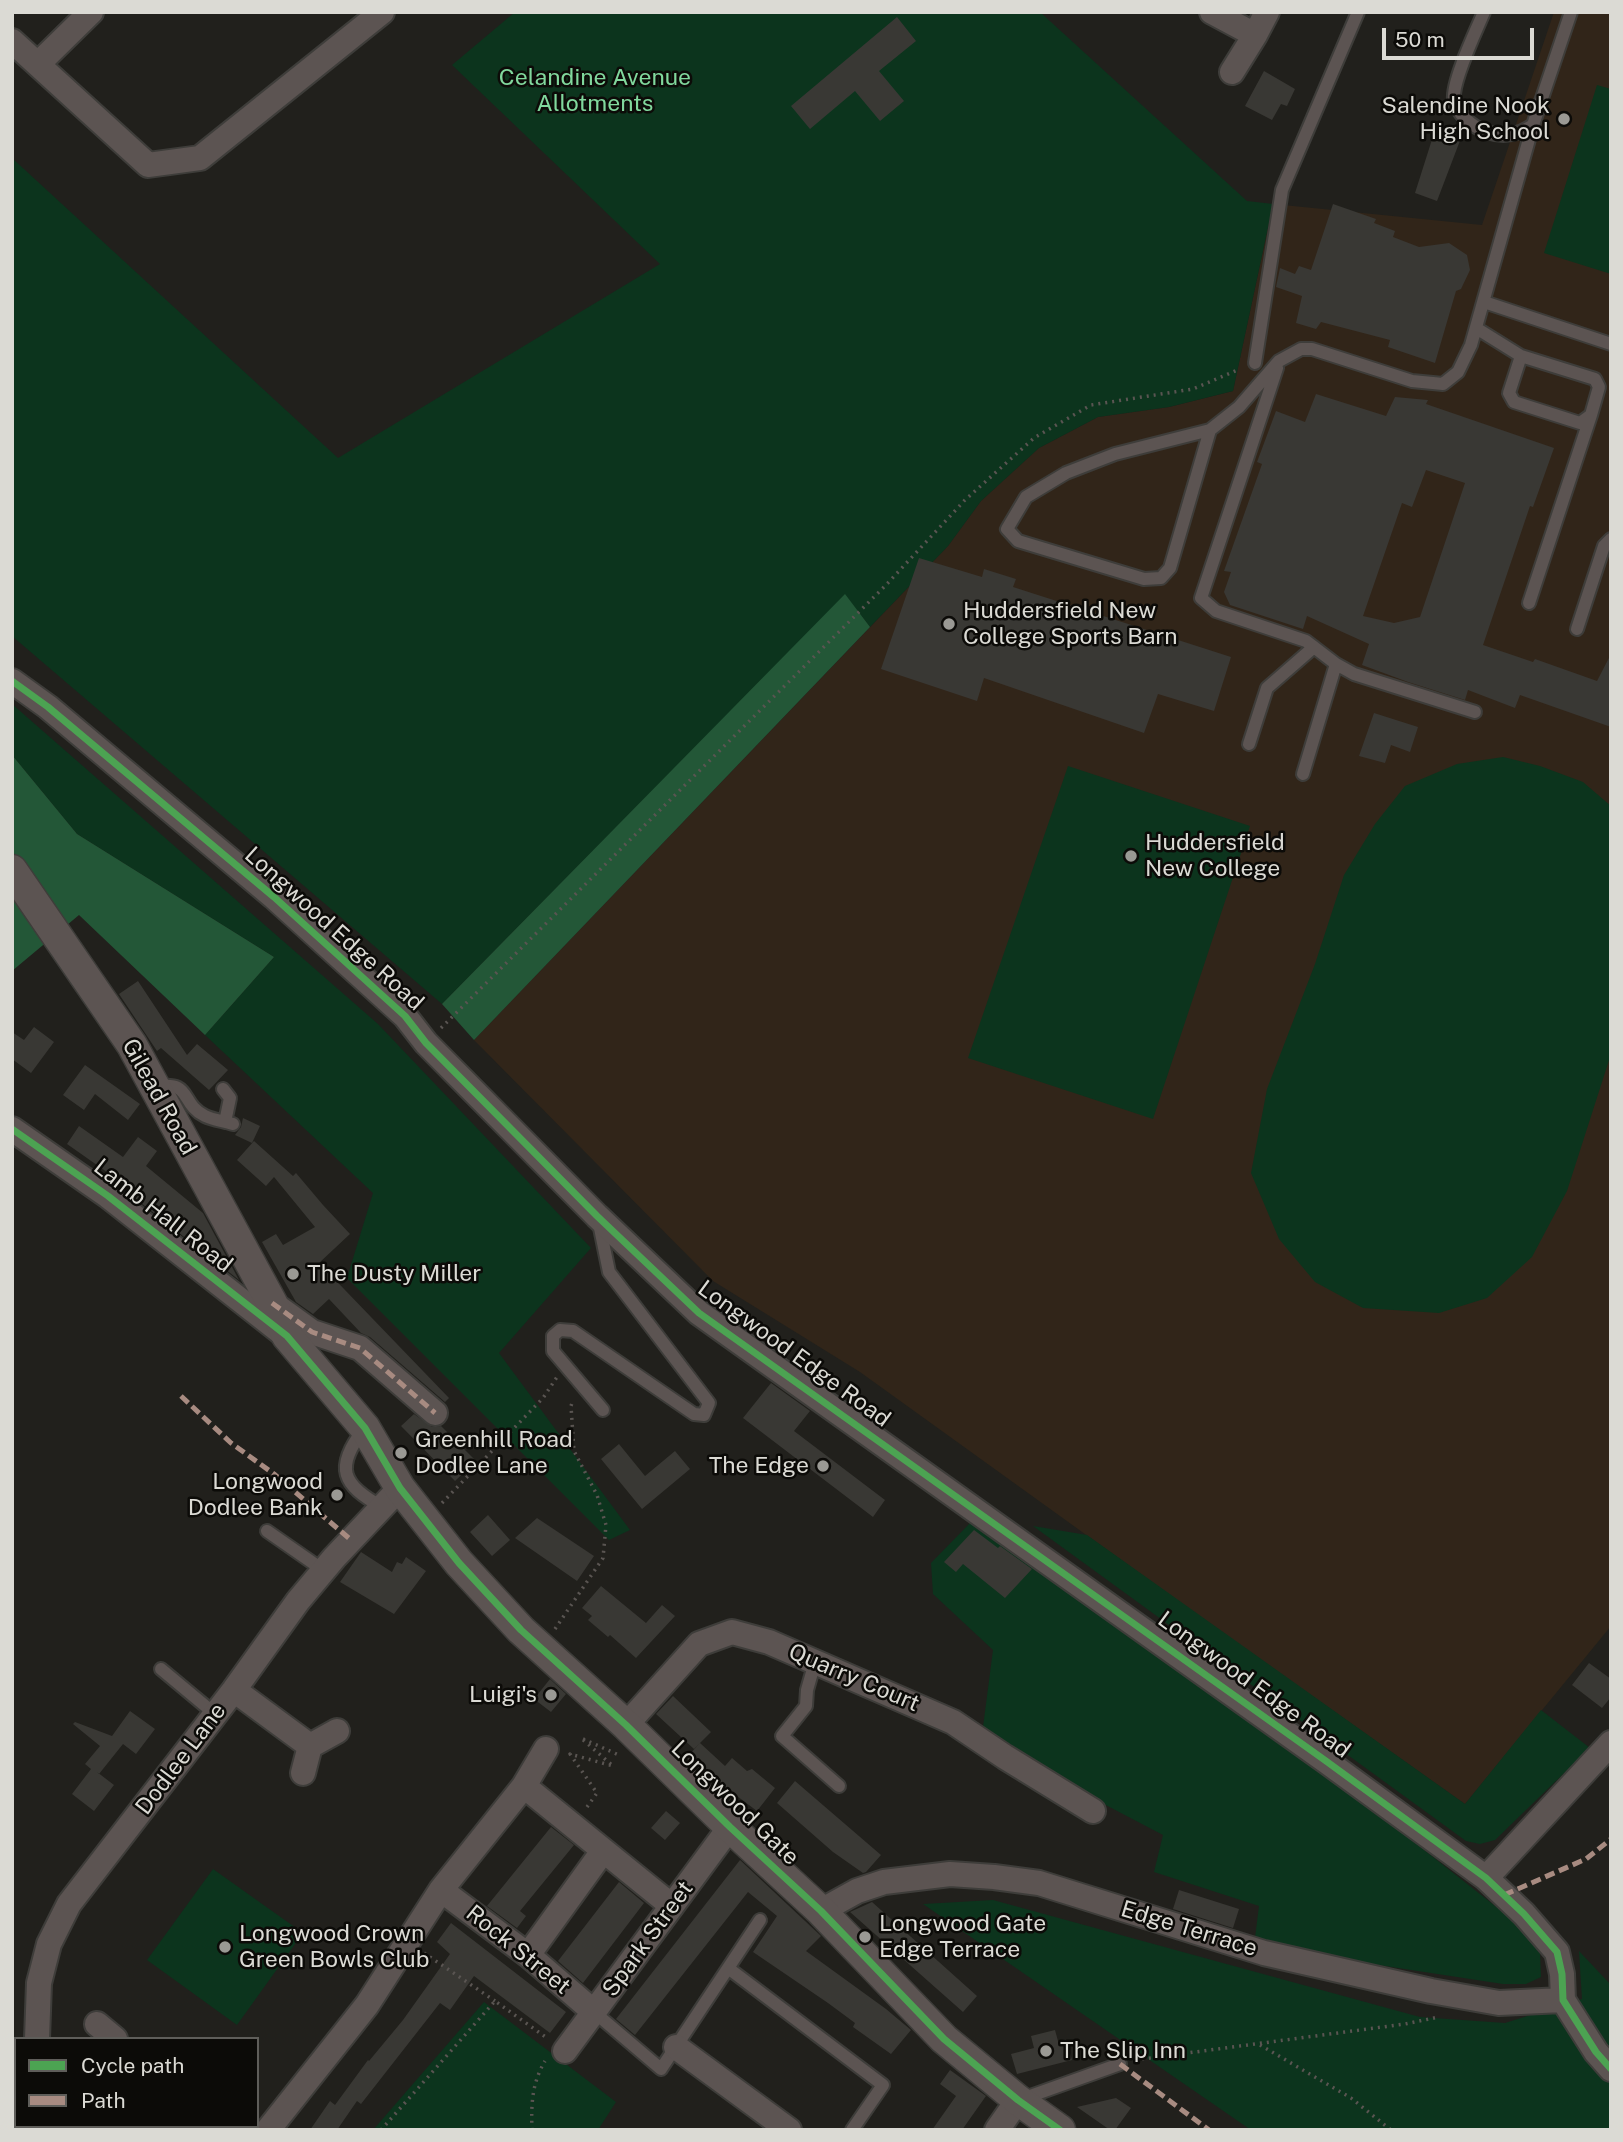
<!DOCTYPE html>
<html>
<head>
<meta charset="utf-8">
<style>
  body { margin:0 }
  #map { position:relative; width:1623px; height:2142px; overflow:hidden; background:#21201c; font-family:"Public Sans",sans-serif }
  canvas { display:block }
  .frame { position:absolute; inset:0; border:14px solid #dbdad4; pointer-events:none }
  .legend { position:absolute; left:14px; top:2037px; width:245px; height:91px; box-sizing:border-box; background:#0c0b08; border:2px solid #5f5e5a; margin:0; padding:9px 12px; list-style:none; font-size:21px; color:#dbdad4 }
  .legend li { display:flex; align-items:center; gap:14px; height:35px }
  .legend b { width:35px; border:2px solid #5f5e5a }
  .scale { position:absolute; left:1382px; top:28px; width:152px; height:32px; box-sizing:border-box; border:4px solid #dbdad4; border-top:0; padding-left:9px; font-size:21px; line-height:24px; white-space:nowrap; color:#dbdad4; -webkit-text-stroke:5px #0c0b08; paint-order:stroke }
</style>
</head>
<body>
<div id="map">
<canvas width="1623" height="2142"></canvas>
<div class="frame"></div>
<ul class="legend">
<li><b style="height:9px;background:#4ca352"></b>Cycle path</li>
<li><b style="height:9px;background:#a88b81"></b>Path</li>
</ul>
<div class="scale">50 m</div>
</div>
<script>
const ctx = document.querySelector('canvas').getContext('2d');
ctx.lineJoin = 'round';
function fill(path, color) { ctx.fillStyle = color; ctx.fill(path, 'evenodd'); }
function strokePath(path, color, width, dash) { ctx.strokeStyle = color; ctx.lineWidth = width; ctx.lineCap = dash ? 'butt' : 'round'; ctx.setLineDash(dash || []); ctx.stroke(path); }
function drawText(font, color, halo, rows, align = 'center') {
  ctx.font = font + ' "Public Sans",sans-serif'; ctx.lineWidth = 5; ctx.setLineDash([]); ctx.textBaseline = 'middle'; ctx.strokeStyle = halo; ctx.fillStyle = color; for (const [text, x, y, turn = 0] of rows) {
    ctx.save(); ctx.translate(x, y); ctx.rotate((+turn || 0) * Math.PI / 180); ctx.textAlign = isNaN(turn) ? turn : align; if (halo) ctx.strokeText(text, 0, 0); ctx.fillText(text, 0, 0); ctx.restore();
  }
}
fill(new Path2D(`
  M1554 12H1611V1626L1465 1804 1221 1632 860 1372 713 1281 474 1040 948 546 981 501 1039 448 1098 417 1169 407 1233 391 1273 204 1482 225Z`), '#312519');
fill(new Path2D(`
  M515 12H1040L1247 201 1273 204 1233 391 1169 407 1098 417 1039 448 981 501 948 546 870 627 845 595 442 1004 12 636V158L338 458 660 264 452 65Z
  M1597 85 1611 89V274L1544 253Z
  M12 704 378 1024 591 1248 499 1353 630 1530 609 1540 347 1278 373 1193 205 1035 274 957 77 834 12 755Z
  M1503 757 1540 766 1583 782 1611 806V1054L1567 1191 1532 1257 1487 1298 1439 1313 1363 1308 1315 1282 1279 1239 1251 1173 1267 1089 1315 964 1344 875 1375 824 1405 786 1457 764Z
  M1068 766 1250 826 1153 1119 968 1058Z
  M971 1522 1353 1794 1518 1924 1540 1953 1541 1977 1526 1984H1503L1254 1946 1259 1906 1154 1872 1163 1835 1100 1802 983 1727 993 1650 933 1594 931 1563Z
  M1033 1526 1087 1535 1465 1804 1541 1710 1590 1748 1495 1840 1480 1844 1466 1841Z
  M213 1869 303 1933 237 2025 147 1960Z
  M993 1900 1420 2017 1505 2023 1582 1999 1579 1951 1611 1985V2130H1251L923 1904Z
  M484 2002 616 2102 598 2130H373Z`), '#0c341d');
fill(new Path2D(`
  M845 594 870 627 474 1040 442 1004Z
  M12 755 77 834 274 957 205 1035 79 915 12 971Z`), '#235737');
fill(new Path2D(`
  M897 17 916 41 879 71 904 101 880 121 855 91 810 129 791 106Z
  M1264 71 1295 89 1287 106 1281 104 1272 120 1245 106Z
  M1435 130 1461 138 1437 201 1415 193Z
  M1333 204 1376 219 1374 223 1395 231 1393 237 1419 247 1449 243 1467 255 1470 270 1461 289 1456 291 1435 363 1388 347 1390 340 1321 322 1316 329 1296 323 1302 296 1276 287 1280 268 1295 274 1299 266 1311 270Z
  M1316 394 1386 416 1395 397 1428 400 1426 404 1554 448 1533 507 1530 506 1483 645 1533 662 1535 659 1597 681 1611 654V727L1520 695 1515 708 1468 690 1465 700 1408 682 1362 665 1369 644 1307 616 1303 629 1230 605 1224 592 1231 572 1224 571 1262 464 1257 462 1276 411 1305 422ZM1426 470 1465 483 1420 617 1394 623 1363 616 1402 503 1412 507Z
  M919 558 982 577 984 569 1016 579 1013 587 1231 657 1214 711 1158 694 1144 733 984 678 977 701 881 669Z
  M1374 713 1418 727 1410 752 1391 745 1385 763 1359 756Z
  M138 981 187 1055 197 1044 228 1070 209 1090 161 1048 157 1051 119 994Z
  M34 1027 54 1042 31 1073 12 1059V1032L24 1040Z
  M85 1065 140 1104 128 1120 95 1094 84 1110 63 1095Z
  M243 1118 260 1126 252 1143 235 1135 241 1127Z
  M79 1126 123 1157 138 1137 157 1151 146 1166 203 1213 239 1280 127 1192 131 1189 67 1144Z
  M254 1141 293 1176 296 1173 323 1205 350 1234 319 1263 449 1398 445 1402 370 1337 361 1333 329 1299 313 1314 296 1302 262 1242 276 1234 283 1245 315 1227 274 1177 266 1186 237 1160Z
  M771 1383 810 1411 794 1431 885 1500 873 1517 743 1418Z
  M414 1414 432 1427 441 1426 476 1461 455 1481 401 1426Z
  M619 1444 645 1476 675 1451 690 1469 642 1509 601 1459Z
  M488 1515 510 1540 492 1556 470 1532Z
  M537 1518 594 1556 577 1581 515 1538Z
  M974 1530 998 1548 1000 1546 1032 1569 1005 1598 963 1564 956 1572 944 1562Z
  M361 1552 392 1572 397 1562 402 1564 406 1557 426 1571 394 1614 340 1582Z
  M601 1586 646 1623 662 1605 675 1616 636 1658 610 1635 608 1637 588 1620 592 1616 582 1608Z
  M1589 1663 1611 1679V1697L1602 1708 1572 1685Z
  M550 1679 566 1694 551 1712 534 1699Z
  M673 1696 711 1732 694 1749 656 1714Z
  M130 1711 155 1729 136 1754 123 1744 99 1774 97 1772 114 1785 94 1811 72 1794 91 1769 85 1764 100 1746 73 1724 75 1722 112 1736Z
  M700 1743 725 1766 732 1758 747 1771 752 1769 775 1788 757 1811 686 1758Z
  M795 1781 881 1855 866 1872 863 1873 833 1852 777 1803Z
  M666 1811 680 1823 665 1840 651 1828Z
  M551 1827 574 1845 520 1911 526 1916 517 1928 487 1906Z
  M740 1860 821 1936 806 1951 886 2009 911 2030 891 2054 853 2027 855 2023 828 2003 753 1952 777 1916 748 1892 635 2035 616 2019Z
  M619 1882 644 1903 583 1983 558 1961Z
  M1179 1890 1239 1909 1233 1928 1173 1909Z
  M872 1902 977 1996 963 2012 850 1912Z
  M451 1923 566 2012 550 2033 474 1976 450 2010 440 2003 361 2104 357 2101 337 2130H310L330 2101 335 2105 368 2060 369 2061 403 2020 450 1954 437 1942Z
  M1055 2030 1058 2041 1066 2039 1072 2060 1017 2074 1011 2054 1034 2048 1031 2036Z
  M950 2070 986 2096 962 2130H932L956 2096 940 2084Z
  M1116 2098 1131 2108 1115 2130H1110L1077 2107Z`), '#393834');
const service = new Path2D(`
  M1484 12C1476 31 1452 81 1454 99 1456 114 1474 128 1487 132 1504 138 1518 135 1533 125L1571 12
  M1484 302 1611 344
  M1476 328 1521 356 1595 379 1599 387 1591 415 1580 423 1514 402 1509 393 1521 356
  M1255 363 1282 190 1358 12
  M1277 368 1201 598 1216 611 1306 641 1336 664 1354 674 1475 712
  M1210 430 1170 568 1161 578 1144 579 1018 541 1007 529 1026 497 1066 473 1115 454 1210 430 1239 407 1279 361 1301 349H1312L1412 381 1443 384 1458 372 1471 345 1533 125
  M1529 603 1591 415
  M1577 629 1604 546 1611 539
  M1249 744 1267 688 1314 647
  M1303 774 1336 664
  M155 1087C193 1080 179 1103 205 1116 213 1120 224 1121 233 1124
  M223 1089 230 1098 225 1122
  M599 1223 609 1272 709 1403 704 1415 694 1414 573 1331 560 1330 553 1336V1351L603 1410
  M364 1429C334 1468 342 1485 382 1507
  M267 1531 323 1570
  M815 1662 807 1690 806 1706 782 1736 839 1786
  M161 1669 215 1714
  M728 1968 883 2085 852 2130
  M594 2012 661 2069 760 1920
  M1022 2099 1120 2064`);
const minor = new Path2D(`
  M1212 12 1255 35
  M12 41 148 165 200 158 382 12
  M38 64 91 12
  M1232 72 1255 35 1267 12
  M12 681 48 707 274 897 405 1016 426 1043 597 1216 699 1313 1326 1761 1486 1878 1524 1914 1557 1952 1562 1974 1563 2000 1596 2052 1611 2069
  M12 1129 108 1196 286 1336
  M272 1303 312 1332 360 1348 435 1413
  M234 1690 310 1746
  M626 1725 699 1644 732 1632 769 1642 953 1722 1005 1757 1093 1811
  M303 1773 310 1746 337 1731
  M524 1786 546 1749
  M1486 1878 1611 1743
  M441 1890 528 1955 594 2012
  M821 1911 857 1891 884 1882 950 1874 994 1877 1039 1883 1264 1953 1431 1991 1499 2003 1563 2000
  M528 1955 603 1851
  M97 2024 115 2039
  M37 2039 39 1983 49 1944 69 1904 234 1690 298 1601 334 1558 400 1488
  M676 2047 789 2130
  M565 2051 730 1827
  M122 2126 124 2130
  M23 2130 25 2126
  M268 2130 367 2005 441 1890 524 1786 672 1906
  M997 2130 1018 2100`);
const tertiary = new Path2D(`
  M12 870 132 1045 272 1303 287 1336 365 1428 400 1488 459 1563 521 1630 626 1725 730 1827 821 1911 944 2039 1018 2100 1060 2130`);
strokePath(service, '#3e3d3a', 16);
strokePath(minor, '#3e3d3a', 28);
strokePath(tertiary, '#3e3d3a', 33);
strokePath(new Path2D(`
  M441 1028 886 585 965 500 1034 438 1091 405 1193 389 1240 369
  M442 1503 543 1398 557 1377
  M555 1629 603 1558 606 1525 597 1495 574 1451 571 1406 573 1400
  M587 1807 597 1793 570 1754 613 1766 581 1738 621 1756
  M424 1953 495 2001
  M1260 2045 1351 2098 1391 2130
  M1135 2060 1405 2024 1439 2017
  M381 2130 495 2001 547 2038
  M532 2130C531 2104 532 2083 545 2061`), '#5a5552', 3.5, [2, 5]);
strokePath(service, '#5c5452', 12);
strokePath(minor, '#5c5452', 24);
strokePath(tertiary, '#5c5452', 30);
strokePath(new Path2D(`
  M272 1303 312 1332 360 1348 435 1413
  M181 1396 231 1443 274 1474 351 1540
  M1504 1895 1586 1859 1611 1839
  M1120 2064 1209 2130`), '#a88b81', 5, [10, 5]);
strokePath(new Path2D(`
  M12 681 48 707 274 897 405 1016 426 1043 597 1216 699 1313 1326 1761 1486 1878 1524 1914 1557 1952 1562 1974 1563 2000 1596 2052 1611 2069
  M12 1129 108 1196 287 1336 365 1428 400 1488 459 1563 521 1630 626 1725 730 1827 821 1911 944 2039 1018 2100 1060 2130`), '#4ca352', 7);
for (const [x, y, r, color] of [
  [1564,119,7,"#9a9994"],
  [949,624,7,"#9a9994"],
  [1131,856,7,"#9a9994"],
  [293,1274,7,"#9a9994"],
  [401,1453,7,"#9a9994"],
  [823,1466,7,"#9a9994"],
  [337,1495,7,"#9a9994"],
  [551,1695,7,"#9a9994"],
  [865,1937,7,"#9a9994"],
  [225,1947,7,"#9a9994"],
  [1046,2051,7,"#9a9994"]
]) { const dot = new Path2D(); dot.arc(x, y, r, 0, 2 * Math.PI); ctx.fillStyle = color; ctx.fill(dot); strokePath(dot, '#0c0b08', 2.5); }
drawText('23px', '#81d89d', '#0c0b08', [
  ["Celandine Avenue",595,78],
  ["Allotments",595,104]
]);
drawText('23px', '#dbdad4', '#0c0b08', [
  ["Salendine Nook",1550,106,"right"],
  ["High School",1550,132,"right"],
  ["Huddersfield New",963,611],
  ["College Sports Barn",963,637],
  ["Huddersfield",1145,843],
  ["New College",1145,869],
  ["The Dusty Miller",307,1274],
  ["Greenhill Road",415,1440],
  ["Dodlee Lane",415,1466],
  ["The Edge",809,1466,"right"],
  ["Longwood",323,1482,"right"],
  ["Dodlee Bank",323,1508,"right"],
  ["Luigi's",537,1695,"right"],
  ["Longwood Gate",879,1924],
  ["Edge Terrace",879,1950],
  ["Longwood Crown",239,1934],
  ["Green Bowls Club",239,1960],
  ["The Slip Inn",1060,2051]
], 'left');
drawText('23px', '#dbdad4', '#0c0b08', [
  ["Longwood Edge Road",334,929,42],
  ["Gilead Road",159,1097,61],
  ["Lamb Hall Road",163,1216,38],
  ["Longwood Edge Road",794,1354,36],
  ["Quarry Court",854,1678,23],
  ["Longwood Edge Road",1254,1685,36],
  ["Dodlee Lane",181,1759,-53],
  ["Longwood Gate",735,1803,44],
  ["Edge Terrace",1189,1929,17],
  ["Spark Street",648,1939,-54],
  ["Rock Street",518,1950,39]
]);
</script>
</body>
</html>
